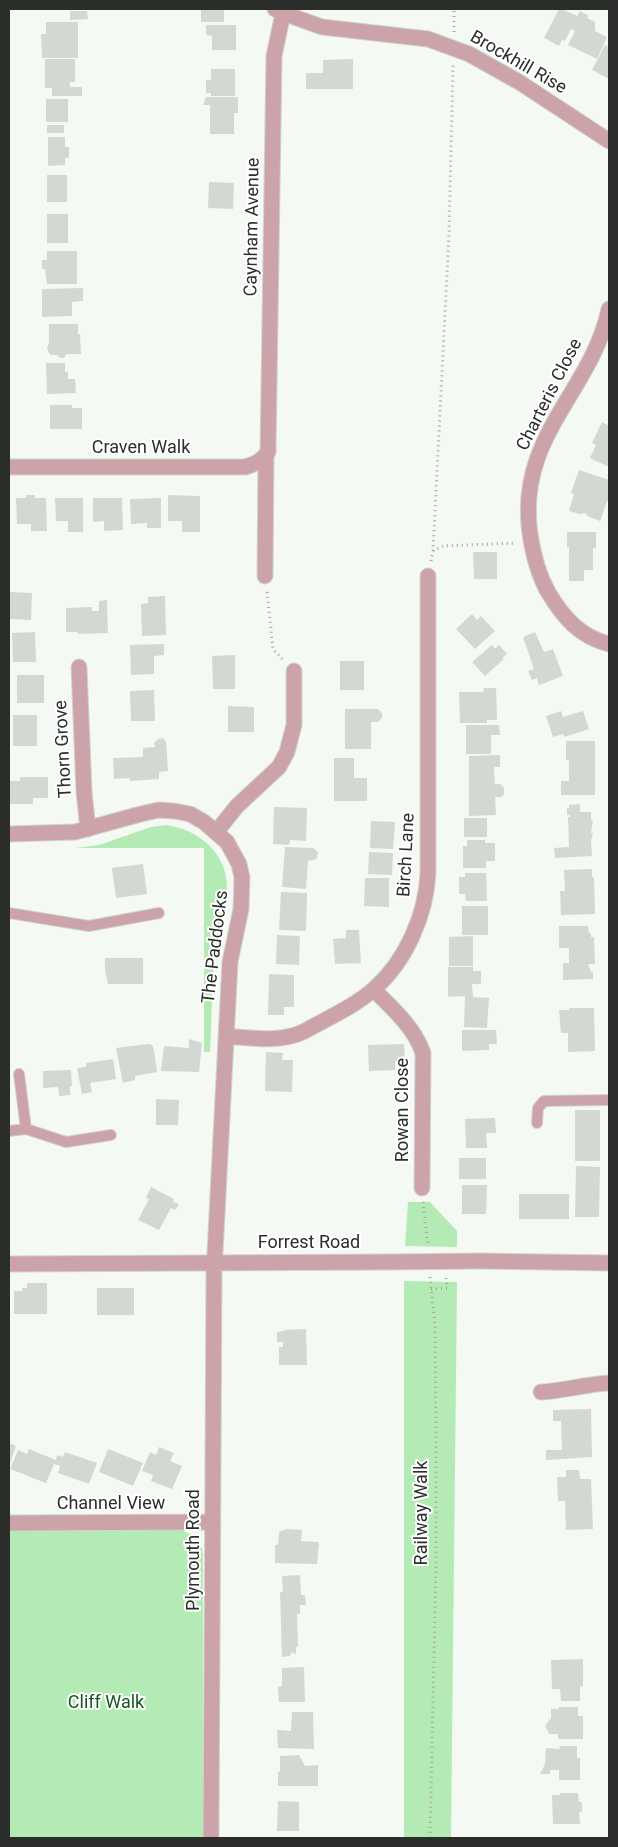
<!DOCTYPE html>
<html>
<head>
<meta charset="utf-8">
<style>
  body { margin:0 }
  #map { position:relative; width:618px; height:1847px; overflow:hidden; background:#f4f9f4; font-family:Roboto,sans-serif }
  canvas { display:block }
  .frame { position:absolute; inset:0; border:10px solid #2b2d2b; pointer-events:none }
</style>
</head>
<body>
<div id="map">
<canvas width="618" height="1847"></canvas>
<div class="frame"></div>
</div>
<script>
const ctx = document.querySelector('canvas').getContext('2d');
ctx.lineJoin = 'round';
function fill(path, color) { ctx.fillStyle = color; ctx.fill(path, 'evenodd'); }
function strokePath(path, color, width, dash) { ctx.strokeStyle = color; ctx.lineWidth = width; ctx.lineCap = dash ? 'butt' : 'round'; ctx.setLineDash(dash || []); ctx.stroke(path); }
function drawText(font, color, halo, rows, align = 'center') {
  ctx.font = font + ' Roboto,sans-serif'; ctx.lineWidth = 4; ctx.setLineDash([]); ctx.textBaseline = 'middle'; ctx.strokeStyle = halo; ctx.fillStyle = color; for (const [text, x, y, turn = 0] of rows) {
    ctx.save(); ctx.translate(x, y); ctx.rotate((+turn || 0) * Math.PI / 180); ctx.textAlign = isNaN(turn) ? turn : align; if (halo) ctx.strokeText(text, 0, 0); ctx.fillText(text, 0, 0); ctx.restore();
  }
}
fill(new Path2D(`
  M166 825C198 829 227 853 227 887 227 910 217 933 215 956 211 987 212 1020 210 1052H204V848H75L99 845 151 827Z
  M408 1202H430L457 1231V1247L405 1246Z
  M404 1281 457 1282 451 1838H404Z
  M180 1530C193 1534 202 1540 203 1554V1838H9V1531Z`), '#b4ebb4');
fill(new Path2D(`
  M201 9H224V22H201Z
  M559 9H562L577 16 580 11 589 16 587 18 595 22V31L607 37 597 59 568 45 575 31 571 29 565 41 562 40 559 46 544 38Z
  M70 11H87L88 19 70 20Z
  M46 22H78V58H42L41 34H46Z
  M206 25H236V50H212V36L206 35Z
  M605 45 609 47V79L592 70Z
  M45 59H75V82H70V87H82V96H52V88H45Z
  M353 59V89H306V73H323V60Z
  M211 69H235V96H211V93H206V80H211Z
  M206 97H238V113H234V134H210V105H203Z
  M46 99H68V122H46Z
  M47 125H64V133H47Z
  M48 137H65V147H69V158H65V165L48 166Z
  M47 175H67V202H47Z
  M209 182 234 183 233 209 208 208Z
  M47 214H68V243H47Z
  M47 251H77V284H47L45 269H42V260H47Z
  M83 288V301L72 302V316L42 317V289Z
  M49 324H78V334H80L81 354H66L64 358 58 357V355H51L49 353 47 348 49 342Z
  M46 363H65V372H68V379H75L76 393 47 394Z
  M50 405H72V408H82V429H50Z
  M602 422 609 426V467L590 458 596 445 592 443Z
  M579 470 609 480V501H607L600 521 587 516 585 513 580 514 569 511 574 494 571 493Z
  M26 495H35V498H46L47 531H31V524H17L16 498H26Z
  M168 495 200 496V532H182V521H168Z
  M55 498H83V532H68V521H56Z
  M93 498H122L123 530 104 531V521L93 522Z
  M161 498V528H147V523L131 524 130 499Z
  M567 532H596V548H593V570H584V581H569V547H567Z
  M473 552H497V579H474Z
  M9 592 32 593 31 620 9 619Z
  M165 596 166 635 142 636 141 604 148 603V597Z
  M107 600 108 633 78 634V632H66V608L92 607V611H99V601Z
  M472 614 477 620 481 616 495 631 475 649 456 629Z
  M35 632 36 662H13L12 633Z
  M535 632 544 652 553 649 563 676 539 685 537 678 532 680 528 671 534 669 523 637Z
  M164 644V655L154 656V674L131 675 130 645Z
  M492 645 495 649 499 645 507 654 502 658 504 659 485 676 472 662Z
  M235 655V689H213L212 656Z
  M340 661H364V690H340Z
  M17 675H44V703H17Z
  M484 688H496L497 720H487V723H460L459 692H483Z
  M154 690 155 721H131L130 691Z
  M228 706 254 707V732H228Z
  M345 709H378L382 713V718L378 722H371V749H345Z
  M561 711 563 717 583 711 589 729 564 737 563 734 553 737 546 716Z
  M13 715H37V746H13Z
  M466 725H499L500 735H491V754H466Z
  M163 738 166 742 168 771 159 772V779L130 781V778L114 779 113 758 143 757V748L155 747 154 743 158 739Z
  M566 741H595V795H561V781H569V760H566Z
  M500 755V767H494L495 784H500L504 788V794L501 797H495L496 815 469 816V756Z
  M334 758H354V778H367V801H334Z
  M20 777H48V798H33V804H9V781H20Z
  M580 804V812H591V820H593L591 833H593L591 840 592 856 555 858 554 848 569 847 568 817H570V815H567V808H569V805Z
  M274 807 307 808 306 841 290 840 289 845 273 844Z
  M464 818H487V837H464Z
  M371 821 395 822 393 849 370 848Z
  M467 840H485V843H495V861H486V868H463V846H467Z
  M285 847 313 848 318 852 317 859 308 861 306 889 282 887Z
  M369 852 393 853 392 875 368 874Z
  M143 864 147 894 116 898 112 868Z
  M592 869V877H594L595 914 561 915 560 891H565L564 870Z
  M465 873H486L487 901H466L465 894H459V877H465Z
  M365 878H389V907L364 906Z
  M281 892 307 893 306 931 279 930Z
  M462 906H488V935H462Z
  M559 926H588L589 933H591V937H594L595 964H588L591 972H593V979L563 980V963H569V948H559Z
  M346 930H359L361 963 335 964 333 939 346 938Z
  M277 935 300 936 299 965 276 964Z
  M473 936V966H449V937Z
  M105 958H143V984H108L105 970Z
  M448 967H473V971H481V984H472L473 997 489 998 487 1028 464 1027 465 996 448 997Z
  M269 974 294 975V1007H284V1015H268Z
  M569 1008H594L595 1051 568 1052V1033H561L559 1010H569Z
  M462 1030H496L497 1044H489V1050L462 1051Z
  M189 1039 202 1043 199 1072 161 1071 164 1046 189 1048Z
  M148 1044 152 1045 154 1050 157 1072 135 1076V1080L123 1083 116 1048Z
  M404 1044 405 1062H395V1070L369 1071 368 1045Z
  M266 1052 283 1053 282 1060H293L292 1092 265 1091Z
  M113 1059 116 1079 90 1083 92 1092 82 1094 77 1068 86 1067V1063Z
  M71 1070 72 1086H70V1095L59 1096 58 1087 43 1088V1071Z
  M156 1099 179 1100 178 1125H156Z
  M575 1110H600V1161H575Z
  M495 1118 496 1133H486L487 1148H466L465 1119Z
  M459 1158H486V1179H459Z
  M576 1166 600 1167 599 1217H575Z
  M462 1185H487L486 1214H462Z
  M151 1187 174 1199 173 1202 179 1204 175 1210 171 1208 159 1230 138 1220 149 1199 146 1198Z
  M519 1194H569V1219H519Z
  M27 1283H47V1314H14V1291H22V1288H27Z
  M97 1288H134V1315H97Z
  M306 1329 307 1365H279V1347H283V1342H277V1332L284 1331V1330Z
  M591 1409 592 1457 546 1460V1450H562L561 1421H553V1410Z
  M9 1443 16 1446 9 1466Z
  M159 1447 174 1453 170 1461 182 1466 172 1489 151 1481 153 1475 142 1471 150 1452 156 1455Z
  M29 1449 56 1460 57 1455 63 1457 65 1452 97 1463 89 1484 58 1473 60 1466 54 1464 46 1483 10 1469 18 1450 27 1454Z
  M108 1449 143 1463 133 1486 99 1472Z
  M566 1470H579L580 1479H591L593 1529 566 1530 565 1501H558L557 1477H566Z
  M287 1529 302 1530 301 1541 319 1542 317 1564 275 1563V1545H278L279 1532Z
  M300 1575 301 1595H305L306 1605H300V1614H297L298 1647H296V1654L292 1652 290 1656 282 1657 280 1592H283L282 1576Z
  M583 1659V1686L580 1687V1701H561L560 1689H552L551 1660Z
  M304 1667 305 1702H279L278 1687 282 1686V1668Z
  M559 1707H578V1716H583V1739H558V1734H549L545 1726 550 1719H551V1709H559Z
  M292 1712H313L314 1749 278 1748 277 1730 291 1731Z
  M559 1746H577V1758H580V1780H559V1770H550V1774H540L545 1764 546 1748 560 1749Z
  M299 1755 305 1766 318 1765V1786H278V1771L280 1772V1756Z
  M560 1793H578L579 1802H582V1812H579L580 1824H553L552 1795H560Z
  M278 1801 299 1802V1831H277Z`), '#d3d8d3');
const lane = new Path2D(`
  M9 913 89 926 159 913
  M19 1074 26 1129
  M537 1123 538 1108 544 1101 609 1100
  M9 1131 26 1129 66 1142 111 1135`);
const street = new Path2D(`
  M283 13 322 27 428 39
  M469 54 519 82 609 141
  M609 309C591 393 516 436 530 534 533 554 538 574 548 592 563 617 580 637 609 644
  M9 467H245C255 464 262 461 268 452L274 56 283 13 275 9
  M265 576 266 455
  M79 667 84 792 88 829
  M217 831 237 806 279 767 287 752 294 725V671
  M9 834 75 832 137 815 158 810 174 811 190 814 204 822 227 842 239 864 242 877 241 909 230 962 214 1272 211 1838
  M374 990C393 1009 414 1027 423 1053L422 1188
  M226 1036C252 1038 281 1043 305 1031 328 1018 355 1006 374 989 406 961 426 915 428 873V576
  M480 1261 609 1263
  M9 1264 388 1262
  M541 1392C564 1391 586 1384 609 1383
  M9 1523 213 1522`);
strokePath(lane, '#d0d4d0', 12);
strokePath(street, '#d0d4d0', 17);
strokePath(new Path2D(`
  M454 32V9
  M433 551 443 546 516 543
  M431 561 433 551 449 234 453 65
  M267 592 273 649 284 661
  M423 1202 428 1246
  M430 1277 435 1326 436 1436V1563L430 1838
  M431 1289 447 1288 446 1277`), '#a2a5a2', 3, [1, 4]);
strokePath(lane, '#cda3aa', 10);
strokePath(street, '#cda3aa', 15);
const streetBridge = new Path2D(`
  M428 39 469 54
  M388 1262 480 1261`);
strokePath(streetBridge, '#d0d4d0', 17, []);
strokePath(streetBridge, '#cda3aa', 15);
drawText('18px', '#2b2d2b', '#fff', [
  ["Brockhill Rise",518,63,30],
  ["Caynham Avenue",253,227,-89],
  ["Charteris Close",550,395,-63],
  ["Craven Walk",141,448],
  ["Thorn Grove",64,749,-93],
  ["Birch Lane",407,855,-87],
  ["The Paddocks",216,947,-83],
  ["Rowan Close",403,1110,-90],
  ["Forrest Road",309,1243],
  ["Channel View",111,1504],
  ["Railway Walk",422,1513,-90],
  ["Plymouth Road",194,1550,-90]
]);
drawText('18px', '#14571c', '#fff', [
  ["Cliff Walk",106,1703]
]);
</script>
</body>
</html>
